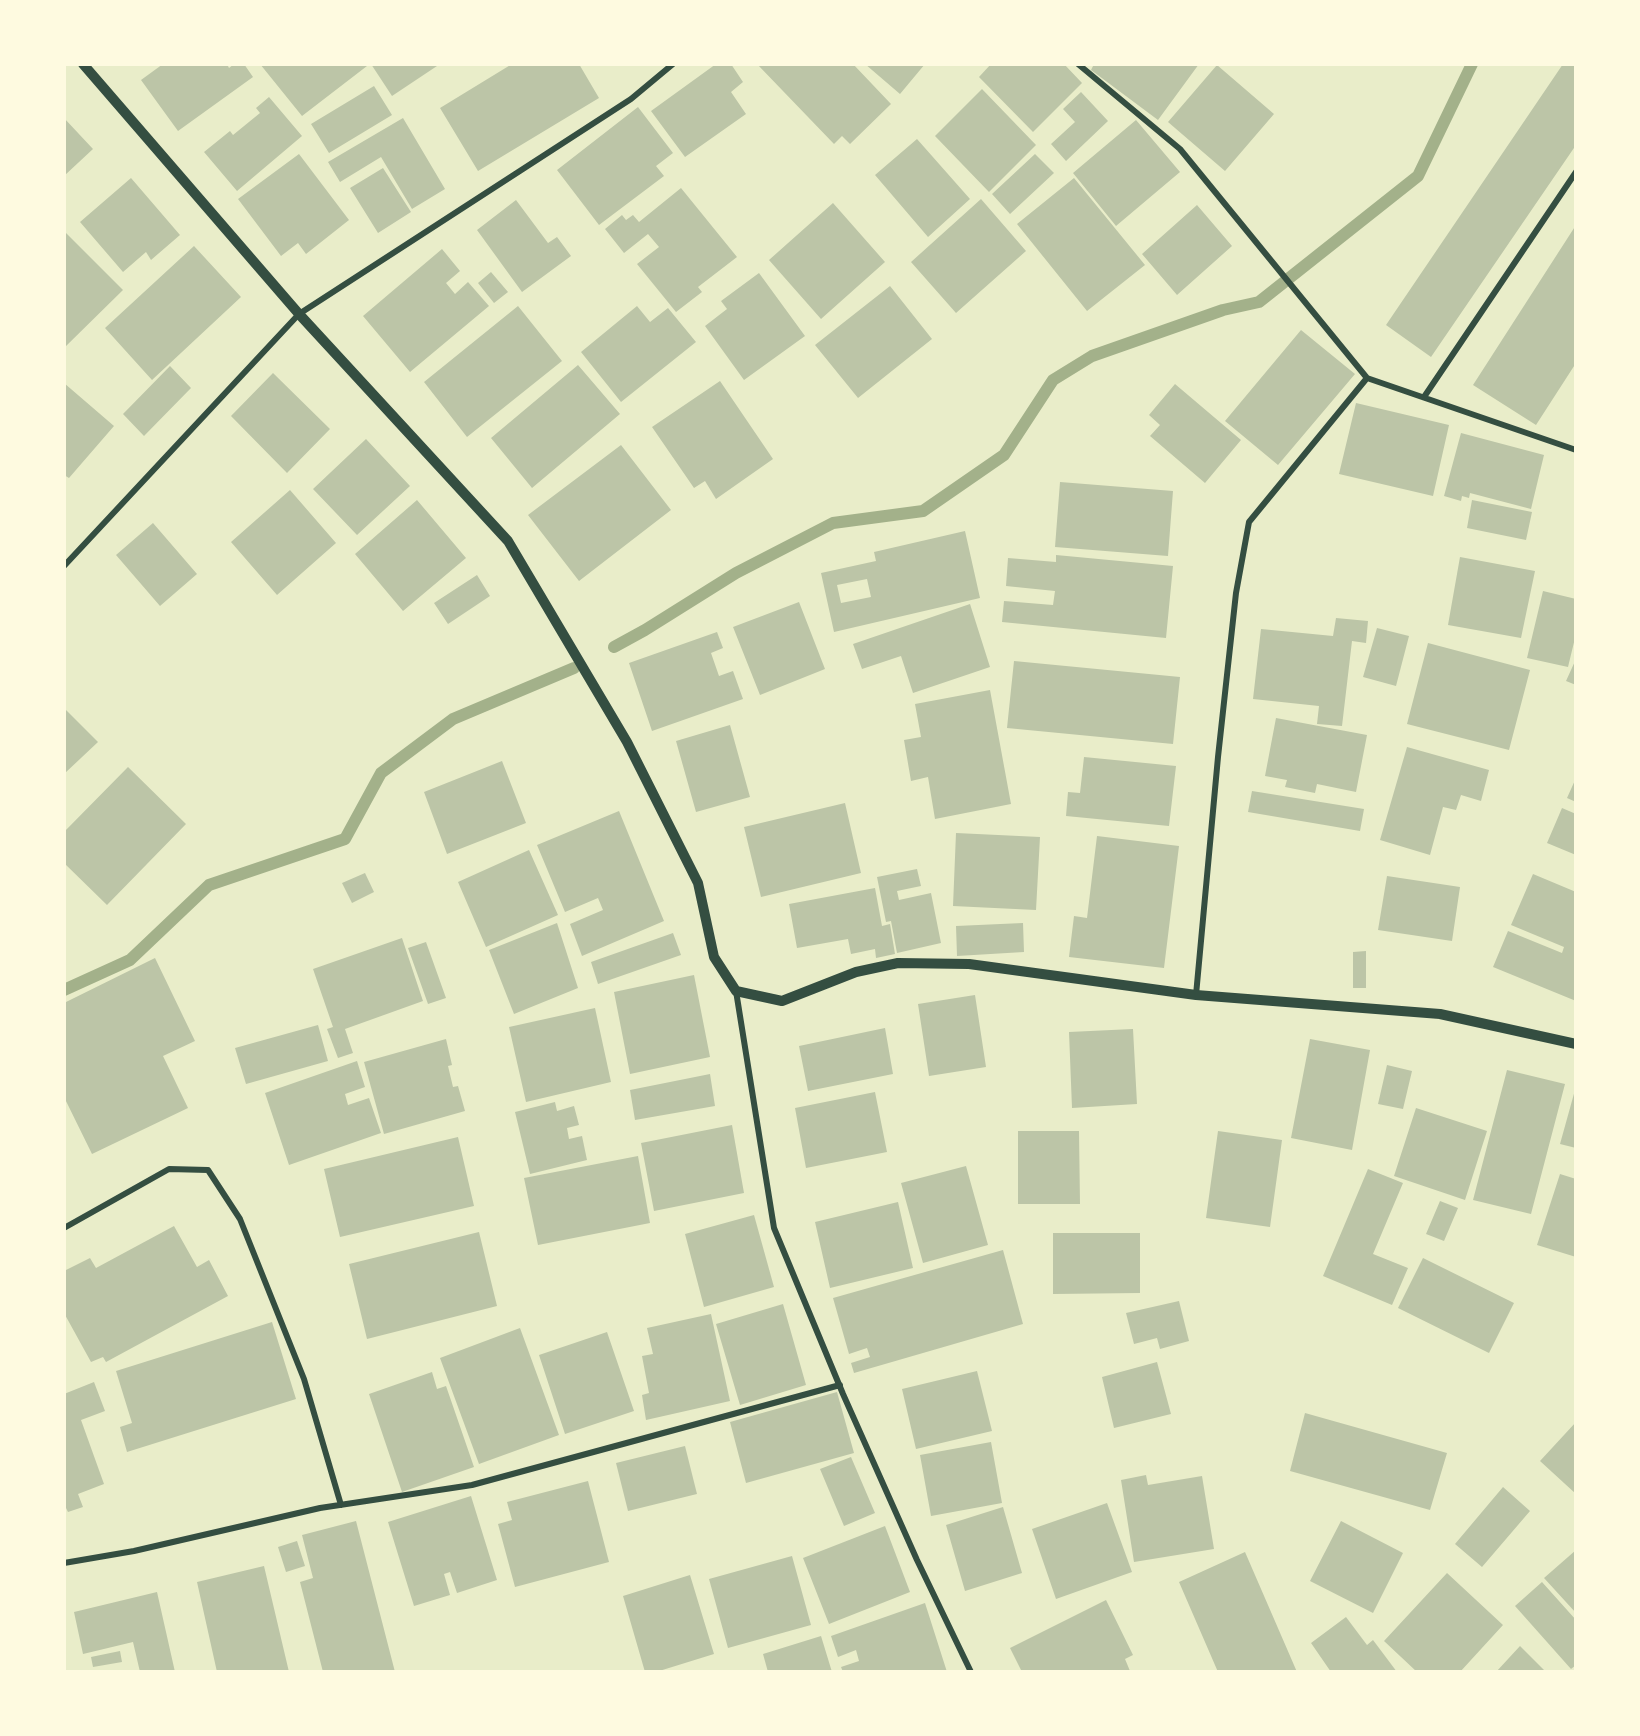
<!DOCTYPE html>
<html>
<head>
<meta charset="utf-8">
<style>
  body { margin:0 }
  #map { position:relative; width:1640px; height:1736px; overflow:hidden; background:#e9edc9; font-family:"Archivo Narrow",sans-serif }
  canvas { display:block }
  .frame { position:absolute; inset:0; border:66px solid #fefae0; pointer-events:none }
</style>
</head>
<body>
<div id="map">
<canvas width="1640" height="1736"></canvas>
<div class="frame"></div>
</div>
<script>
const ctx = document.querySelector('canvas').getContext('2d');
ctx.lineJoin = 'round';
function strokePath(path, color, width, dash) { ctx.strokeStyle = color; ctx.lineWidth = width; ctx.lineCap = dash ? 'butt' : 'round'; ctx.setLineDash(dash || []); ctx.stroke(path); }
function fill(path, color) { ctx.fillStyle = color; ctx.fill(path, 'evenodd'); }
strokePath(new Path2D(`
  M614 647 645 630 736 573 833 523 923 511 1004 455 1053 380 1092 356 1223 310 1259 302 1418 176 1472 64
  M64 990 130 960 209 885 345 839 381 773 453 719 574 668`), '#a3b18a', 12);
fill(new Path2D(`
  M163 64H227L229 68 234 64H244L253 77 178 131 141 80Z
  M260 64H366L367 66 302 116Z
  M371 64H440L392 96Z
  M512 64H579L599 98 478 171 440 108Z
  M716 64H731L743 82 731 92 746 114 685 157 651 111Z
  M757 64H853L891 104 850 144 842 136 834 144Z
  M865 64H925L900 94Z
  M991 64H1064L1082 83 1033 132 979 77Z
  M1094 64H1199L1158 120 1091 70Z
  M1563 64H1576V145L1431 357 1386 325Z
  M1217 65 1274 114 1225 171 1168 122Z
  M374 86 392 115 329 153 311 124Z
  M982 89 1036 145 989 192 935 136Z
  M1081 92 1108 121 1066 161 1051 144 1075 122 1063 109Z
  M269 97 302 136 237 191 204 152 230 131 233 135 260 113 256 108Z
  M638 107 673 153 656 166 664 176 599 225 557 170Z
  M64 118 93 149 64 176Z
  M403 118 445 189 412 209 381 157 340 182 328 162Z
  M1136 120 1180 172 1116 226 1073 173Z
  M917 139 970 199 928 237 875 175Z
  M299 154 349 220 306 254 298 243 281 256 238 199Z
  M1035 154 1054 173 1010 214 992 194Z
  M383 168 411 212 378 233 350 188Z
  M131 178 180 235 151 260 146 252 123 272 80 222Z
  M1074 178 1145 265 1087 311 1017 224Z
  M681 188 737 257 698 287 702 292 676 312 637 264 659 247 648 234 624 253 605 229 622 215 626 220 633 215 639 222Z
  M981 199 1026 251 956 313 911 262Z
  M516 200 548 243 557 237 571 256 522 292 477 230Z
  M833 203 885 262 821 319 769 260Z
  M1197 205 1232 246 1177 295 1142 254Z
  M1576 225V363L1536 425 1473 385Z
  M64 231 123 290 64 348Z
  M194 246 241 297 152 380 105 328Z
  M442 249 460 271 446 283 455 294 468 282 489 306 410 372 363 316Z
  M491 272 508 292 494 303 478 283Z
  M759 273 805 336 744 380 705 326 727 309 721 301Z
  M890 286 932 339 858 398 815 345Z
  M518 306 562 361 467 437 424 382Z
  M637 306 650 322 668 308 696 342 621 402 581 352Z
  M1301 330 1355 374 1278 465 1225 421Z
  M578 365 620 414 532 488 491 438Z
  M170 366 191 388 144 436 123 414Z
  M273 373 330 429 287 473 231 416Z
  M720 381 773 459 716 499 705 481 694 488 652 427Z
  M64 383 114 426 69 478 64 475Z
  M1175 384 1241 440 1205 483 1150 436 1160 425 1149 415Z
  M1356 403 1449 425 1433 496 1339 474Z
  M1461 433 1544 455 1531 509 1470 493 1469 498 1462 496 1461 501 1444 496Z
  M366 439 410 486 357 535 313 489Z
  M621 445 671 510 579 581 528 515Z
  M1060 482 1173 491 1168 556 1055 547Z
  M290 490 336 543 277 595 231 542Z
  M417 500 466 558 403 611 355 554Z
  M1472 500 1532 512 1526 540 1467 528Z
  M153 523 197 574 160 606 116 555Z
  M965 531 980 598 834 632 821 573 876 561 874 552ZM867 579 871 597 841 603 837 585Z
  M1056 555 1173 566 1166 638 1002 622 1004 601 1053 605 1055 591 1006 586 1008 558 1056 562Z
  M1460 557 1535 571 1521 638 1448 625Z
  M477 575 490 596 448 624 434 603Z
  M1543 591 1576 599V634L1568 667 1527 658Z
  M799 602 825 669 760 695 733 627Z
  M970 604 990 667 913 693 901 656 862 669 853 644Z
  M1336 618 1368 621 1366 643 1352 641 1342 726 1317 724 1319 706 1253 699 1261 629 1333 636Z
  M1377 628 1409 636 1396 686 1363 677Z
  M717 632 723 648 711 653 719 676 733 671 743 699 652 731 629 663Z
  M1428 643 1530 670 1509 750 1407 724Z
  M1576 659V685L1566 681Z
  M1014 661 1180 677 1173 744 1007 728Z
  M990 690 1011 804 935 819 928 777 911 781 904 740 921 737 915 704Z
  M64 708 98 742 64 774Z
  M1276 718 1367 735 1356 792 1317 784 1315 793 1285 787 1287 780 1265 776Z
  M730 725 750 797 696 812 676 741Z
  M1407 747 1489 770 1481 801 1461 795 1456 810 1443 807 1430 855 1380 840Z
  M1084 757 1176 766 1169 826 1066 816 1068 792 1080 793Z
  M502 761 526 823 447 854 424 792Z
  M128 767 186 824 107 905 64 863V832Z
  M1576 778V802L1567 798Z
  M1252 791 1364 809 1360 831 1248 812Z
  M845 803 861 873 761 897 744 827Z
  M1562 808 1576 814V855L1547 843Z
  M619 811 664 921 582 956 570 924 603 910 598 898 565 912 537 845Z
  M956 833 1040 837 1036 910 953 906Z
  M1097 836 1179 846 1164 968 1069 957 1074 916 1087 918Z
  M529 850 558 915 486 947 458 882Z
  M917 869 921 886 897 891 899 900 931 893 941 943 897 953 891 921 886 922 877 877Z
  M365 873 374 892 352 903 342 883Z
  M1533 874 1576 892V1001L1493 967 1508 931 1562 953 1564 947 1511 925Z
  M1387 876 1460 887 1452 941 1378 930Z
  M875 888 882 926 890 924 895 954 876 958 875 949 851 954 848 939 797 948 789 904Z
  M557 923 578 988 514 1014 489 950Z
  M1023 923 1024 952 957 956 956 926Z
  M673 933 681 955 598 984 591 962Z
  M402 938 423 1001 345 1029 353 1053 338 1058 327 1029 333 1027 313 969Z
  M426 942 446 998 428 1004 408 948Z
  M1366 951V988H1353V952Z
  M155 958 195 1041 163 1056 188 1108 92 1154 64 1097V1003Z
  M694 975 710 1057 630 1074 614 992Z
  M975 995 986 1067 929 1076 918 1004Z
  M595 1008 611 1082 526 1102 509 1027Z
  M318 1025 328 1061 246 1084 235 1048Z
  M885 1028 893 1074 808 1091 799 1046Z
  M1133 1029 1137 1104 1072 1108 1069 1032Z
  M446 1039 452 1065 448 1066 453 1087 458 1086 465 1111 384 1134 364 1062Z
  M1310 1039 1370 1050 1352 1150 1291 1138Z
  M357 1061 365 1087 345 1094 348 1105 369 1098 381 1133 289 1165 265 1093Z
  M1387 1065 1412 1071 1403 1109 1378 1104Z
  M1507 1070 1565 1084 1531 1214 1473 1200Z
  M710 1074 715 1106 635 1120 630 1090Z
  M1575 1090H1576V1148L1560 1144Z
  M875 1092 887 1152 806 1168 795 1108Z
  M555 1102 557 1111 574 1106 579 1125 567 1128 569 1139 582 1136 587 1160 530 1174 515 1112Z
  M1416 1108 1487 1131 1465 1200 1394 1176Z
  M732 1125 744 1193 654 1211 641 1143Z
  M1018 1131H1079L1080 1204H1018Z
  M1218 1131 1282 1140 1270 1227 1206 1218Z
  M458 1137 474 1206 340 1237 324 1169Z
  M638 1156 650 1223 538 1245 524 1178Z
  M966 1166 988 1245 923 1263 901 1183Z
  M1368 1169 1403 1183 1373 1254 1408 1268 1392 1305 1323 1276Z
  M1560 1174 1576 1179V1257L1537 1245Z
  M1440 1201 1458 1208 1444 1241 1426 1234Z
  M898 1202 913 1268 830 1288 815 1222Z
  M754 1215 774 1287 704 1307 685 1234Z
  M174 1226 197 1267 209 1260 228 1296 106 1362 103 1357 91 1362 64 1313V1271L90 1258 96 1268Z
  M479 1232 497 1306 367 1339 349 1264Z
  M1053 1233H1140V1293L1053 1294Z
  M1003 1250 1023 1324 854 1373 851 1363 870 1357 867 1348 849 1354 833 1298Z
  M1423 1258 1514 1303 1489 1353 1398 1308Z
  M1179 1301 1189 1341 1160 1349 1157 1338 1134 1344 1126 1313Z
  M783 1304 806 1385 740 1405 716 1324Z
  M711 1314 730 1401 646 1420 642 1395 649 1393 642 1356 653 1354 647 1328Z
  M272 1322 296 1399 127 1452 120 1427 132 1423 116 1371Z
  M520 1328 559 1435 479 1464 440 1358Z
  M607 1332 634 1411 565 1434 539 1355Z
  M1157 1362 1171 1414 1114 1428 1102 1377Z
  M977 1371 992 1431 916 1449 902 1389Z
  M432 1372 437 1389 446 1386 474 1467 402 1492 369 1394Z
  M94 1382 105 1411 81 1420 104 1484 78 1494 83 1507 68 1512 64 1504V1394Z
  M837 1392 854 1453 746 1483 730 1422Z
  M1305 1413 1447 1453 1430 1510 1290 1471Z
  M1576 1422V1494L1540 1461Z
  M991 1442 1002 1503 931 1516 920 1455Z
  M685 1446 697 1494 628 1511 616 1463Z
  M851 1457 875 1513 844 1526 820 1469Z
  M1146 1475 1148 1485 1202 1476 1214 1549 1134 1562 1121 1480Z
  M588 1481 609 1562 515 1587 498 1524 512 1520 507 1502Z
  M1503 1487 1530 1511 1482 1567 1455 1544Z
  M471 1496 497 1580 457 1593 450 1572 444 1574 450 1595 414 1606 388 1522Z
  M1107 1503 1132 1572 1056 1599 1032 1529Z
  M1003 1507 1022 1573 965 1591 946 1525Z
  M356 1521 395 1672H323L300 1582 313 1578 302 1535Z
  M1341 1521 1403 1553 1373 1613 1310 1581Z
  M885 1526 910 1592 829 1624 803 1558Z
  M297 1541 305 1566 286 1572 278 1547Z
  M1576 1550V1613L1544 1578Z
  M1245 1552 1297 1672H1218L1179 1582Z
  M792 1556 811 1625 728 1648 709 1579Z
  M264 1566 289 1672H217L197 1582Z
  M1447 1573 1503 1625 1460 1672H1417L1384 1641Z
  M690 1575 714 1654 656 1672H645L623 1596Z
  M1542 1582 1576 1620V1665L1571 1669 1515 1606Z
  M157 1592 175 1672H140L133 1642 83 1654 74 1612Z
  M1106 1600 1133 1655 1125 1659 1130 1671 1022 1672 1010 1648Z
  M925 1603 947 1672H843L841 1667 859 1661 856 1650 838 1657 831 1636Z
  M1346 1617 1367 1645 1373 1640 1397 1672H1331L1311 1643Z
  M821 1636 832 1672H768L763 1654Z
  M1520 1646 1546 1672H1496Z
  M120 1651 122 1662 93 1667 91 1657Z`), '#bcc5a7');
strokePath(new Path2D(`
  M1078 64 1180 149 1367 378 1576 450
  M1424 397 1576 172
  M64 566 299 314 631 99 673 64
  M736 991 774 1228 843 1394 917 1560 971 1672
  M1196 995 1218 757 1236 593 1249 522 1367 378
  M64 1228 169 1169 208 1170 240 1219 304 1379 341 1505
  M64 1563 134 1551 320 1508 472 1485 840 1385`), '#344e41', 6);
strokePath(new Path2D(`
  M83 64 299 314 508 541 627 742 698 883 714 957 736 991 782 1001 856 972 898 963 969 964 1196 995 1440 1014 1576 1044`), '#344e41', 10);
</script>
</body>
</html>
